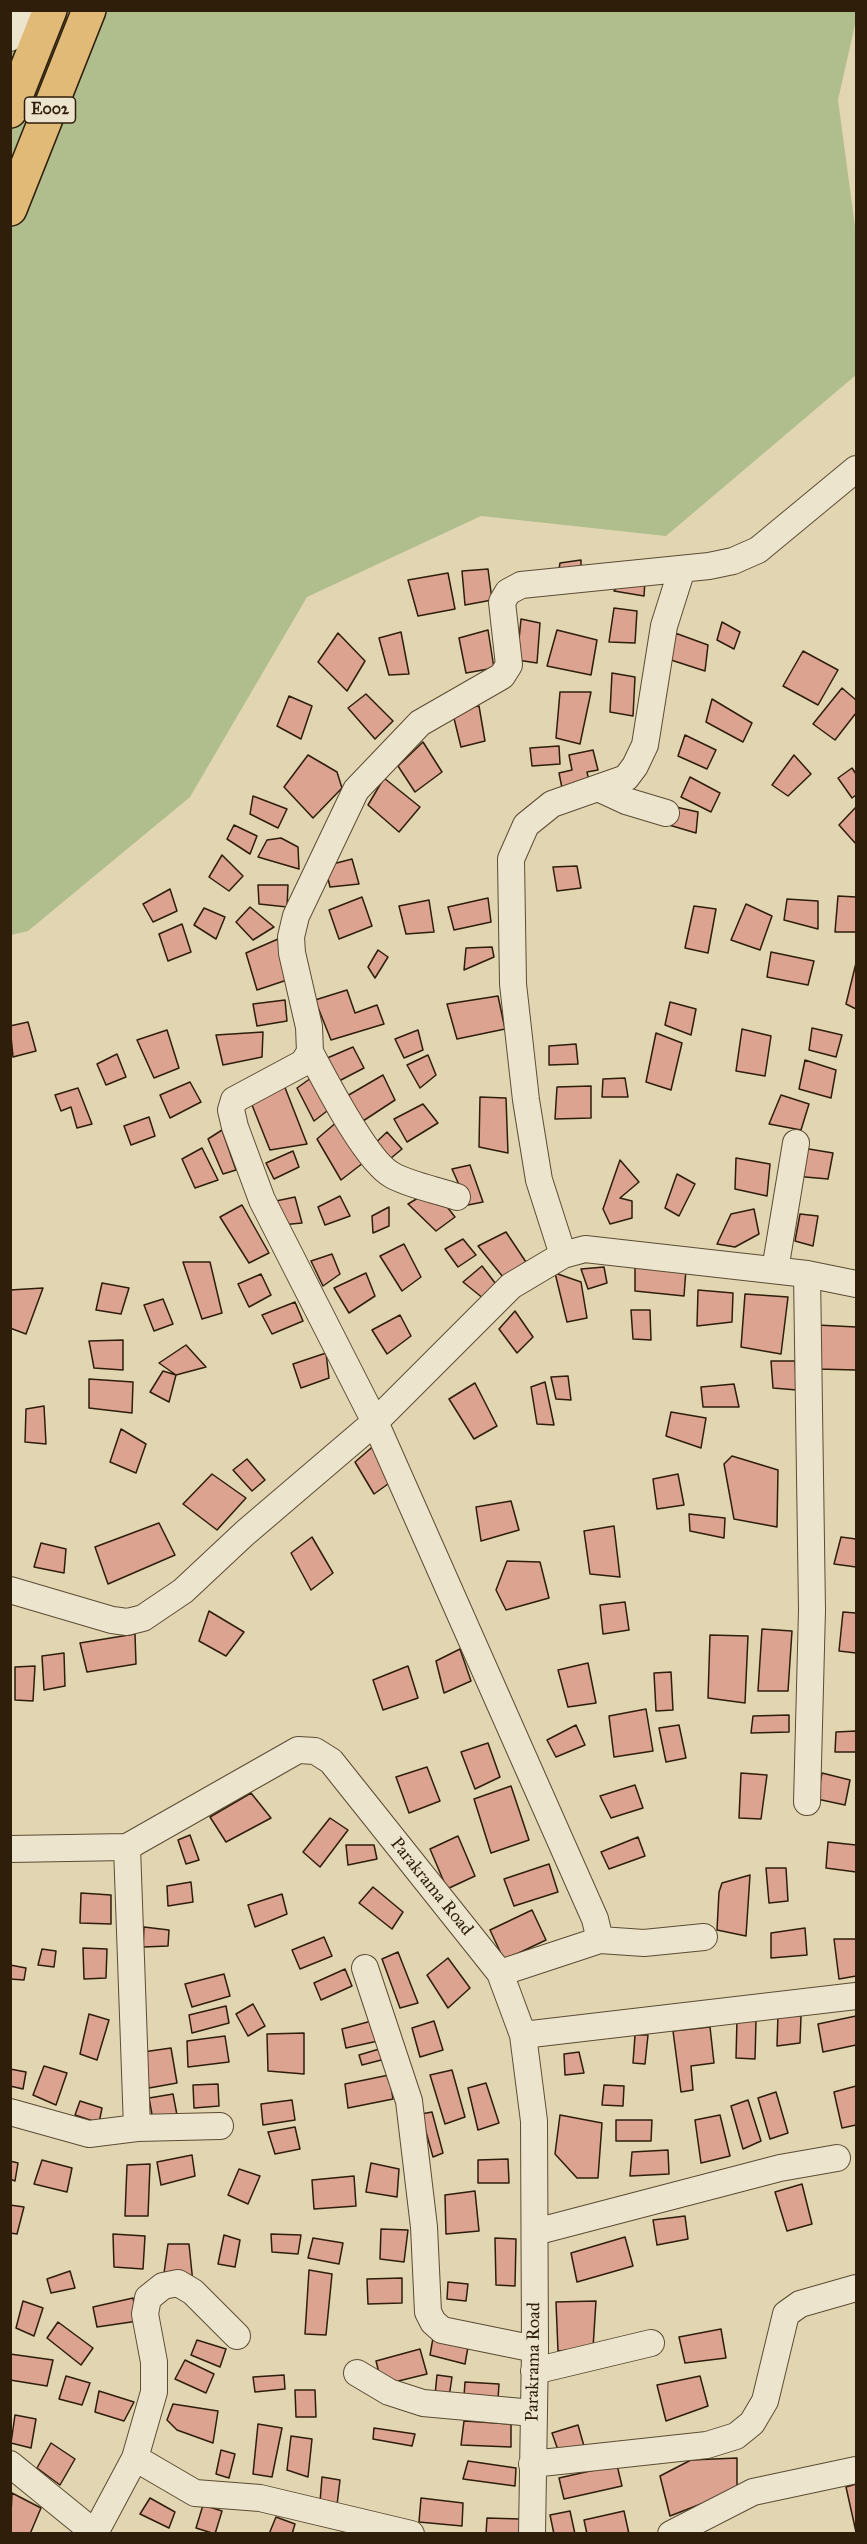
<!DOCTYPE html>
<html>
<head>
<meta charset="utf-8">
<style>
  body { margin:0 }
  #map { position:relative; width:867px; height:2544px; overflow:hidden; background:#e2d5b1; font-family:"IM FELL Great Primer",serif }
  canvas { display:block }
  .frame { position:absolute; inset:0; border:12px solid #2e1e0a; pointer-events:none }
</style>
</head>
<body>
<div id="map">
<canvas width="867" height="2544"></canvas>
<div class="frame"></div>
</div>
<script>
const ctx = document.querySelector('canvas').getContext('2d');
ctx.lineJoin = 'round';
function fill(path, color) { ctx.fillStyle = color; ctx.fill(path, 'evenodd'); }
function strokePath(path, color, width, dash) { ctx.strokeStyle = color; ctx.lineWidth = width; ctx.lineCap = dash ? 'butt' : 'round'; ctx.setLineDash(dash || []); ctx.stroke(path); }
function drawText(font, color, halo, rows, align = 'center') {
  ctx.font = font + ' "IM FELL Great Primer",serif'; ctx.lineWidth = 5; ctx.setLineDash([]); ctx.textBaseline = 'middle'; ctx.strokeStyle = halo; ctx.fillStyle = color; for (const [text, x, y, turn = 0] of rows) {
    ctx.save(); ctx.translate(x, y); ctx.rotate((+turn || 0) * Math.PI / 180); ctx.textAlign = isNaN(turn) ? turn : align; if (halo) ctx.strokeText(text, 0, 0); ctx.fillText(text, 0, 0); ctx.restore();
  }
}
fill(new Path2D(`
  M11 11H856V20L838 100 856 234V375L666 536 481 516 307 597 190 797 28 931 11 935Z`), '#b0be8e');
const building = new Path2D(`
  M581 560V574L558 575 560 563Z
  M488 569 492 600 465 605 462 571Z
  M448 573 455 609 418 616 408 580Z
  M621 581H645L644 596 614 591Z
  M614 608 637 611 635 643 609 642Z
  M521 619 540 623 537 663 517 660Z
  M722 622 740 632 734 649 717 640Z
  M488 630 494 668 466 673 459 638Z
  M557 630 597 640 591 675 547 666Z
  M401 632 409 674 389 675 379 638Z
  M338 633 365 661 347 691 318 662Z
  M675 633 708 645 705 671 671 660Z
  M803 651 838 670 818 705 783 686Z
  M612 673 635 677 633 716 610 712Z
  M842 688 856 700V713L835 740 813 724Z
  M560 692H591L580 744 556 738Z
  M366 694 393 721 375 739 348 708Z
  M289 696 312 706 301 739 277 726Z
  M712 699 752 723 743 742 706 722Z
  M479 706 485 741 461 747 452 710Z
  M685 735 716 750 707 769 678 756Z
  M423 742 442 772 415 792 398 766Z
  M559 746 560 764 532 766 530 748Z
  M593 750 598 770 587 772 589 781 562 788 559 773 572 770 569 755Z
  M308 755 337 772 342 788 313 818 284 787Z
  M794 755 811 774 788 796 772 785Z
  M852 768 856 774V795L852 798 838 778Z
  M690 777 720 793 711 812 681 797Z
  M384 778 420 807 399 832 368 805Z
  M253 796 287 809 278 828 250 814Z
  M676 807 698 812 696 833 669 825Z
  M856 807V844L839 825Z
  M234 825 257 836 250 854 227 839Z
  M281 838 298 847 299 869 258 857 267 840Z
  M222 855 243 876 229 891 209 877Z
  M352 859 359 884 330 887 325 866Z
  M577 866 581 888 557 891 553 867Z
  M258 885H288L287 907 259 904Z
  M170 889 177 911 153 922 143 904Z
  M838 896 856 897V932H835Z
  M362 897 372 926 339 939 329 910Z
  M488 898 491 922 454 930 448 907Z
  M787 899 818 901V929L784 920Z
  M429 900 434 932 406 934 399 906Z
  M746 904 772 916 760 950 731 940Z
  M694 906 716 909 708 953 685 948Z
  M250 907 274 927 253 940 236 922Z
  M204 908 225 917 216 939 194 925Z
  M182 924 191 952 168 961 159 934Z
  M278 939 290 979 257 990 246 953Z
  M492 947 494 957 464 970 466 948Z
  M378 950 388 957 375 978 368 967Z
  M771 952 814 961 808 985 767 977Z
  M856 963V1009L846 1004Z
  M347 990 355 1013 377 1005 384 1024 331 1040 315 1000Z
  M498 996 505 1029 457 1039 447 1004Z
  M285 1000 287 1021 257 1026 253 1004Z
  M670 1002 696 1009 691 1035 665 1025Z
  M28 1022 36 1051 13 1057 10 1026Z
  M812 1028 842 1035 836 1057 809 1050Z
  M742 1029 771 1036 765 1076 736 1071Z
  M167 1030 179 1068 154 1078 137 1040Z
  M418 1030 423 1050 404 1058 395 1039Z
  M263 1032 262 1057 223 1065 216 1035Z
  M656 1033 682 1043 671 1090 646 1082Z
  M576 1044 578 1064 549 1065V1046Z
  M353 1047 364 1068 339 1081 325 1059Z
  M117 1054 126 1077 106 1085 97 1064Z
  M428 1055 436 1075 420 1088 407 1065Z
  M805 1060 836 1070 831 1098 799 1089Z
  M383 1075 395 1100 363 1121 347 1096Z
  M311 1078 331 1108 314 1121 297 1088Z
  M625 1078 628 1097H602L603 1079Z
  M190 1082 201 1102 170 1118 160 1095Z
  M284 1085 307 1144 270 1150 252 1105Z
  M591 1086V1118L555 1119 557 1087Z
  M78 1088 92 1124 77 1128 71 1107 61 1111 55 1095Z
  M781 1095 809 1104 801 1130 769 1124Z
  M480 1097 506 1098 508 1153 479 1147Z
  M423 1104 438 1123 407 1142 394 1119Z
  M149 1117 155 1136 131 1145 124 1126Z
  M338 1121 363 1163 341 1180 317 1139Z
  M222 1130 236 1170 223 1174 208 1139Z
  M387 1132 402 1149 385 1163 370 1148Z
  M202 1148 218 1180 195 1188 182 1159Z
  M803 1148 833 1153 828 1179 794 1176Z
  M293 1151 299 1167 274 1179 266 1163Z
  M736 1158 770 1164 767 1196 735 1189Z
  M620 1160 639 1182 620 1198 632 1201V1218L610 1224 603 1209Z
  M470 1165 483 1202 468 1205 452 1169Z
  M677 1174 695 1184 679 1216 665 1208Z
  M433 1189 455 1217 436 1231 408 1204Z
  M340 1196 350 1216 325 1225 318 1207Z
  M295 1197 302 1223 281 1225 276 1201Z
  M242 1205 269 1253 249 1263 220 1217Z
  M389 1207V1226L373 1233 372 1216Z
  M754 1209 759 1234 735 1247 717 1244 731 1214Z
  M800 1214 818 1216 813 1246 795 1241Z
  M506 1232 526 1262 503 1277 478 1246Z
  M463 1239 476 1255 458 1267 445 1249Z
  M404 1244 421 1277 402 1291 380 1256Z
  M332 1254 340 1274 323 1286 311 1261Z
  M183 1262H210L222 1313 202 1319Z
  M635 1264 686 1269 684 1296 635 1291Z
  M482 1266 499 1288 484 1299 463 1282Z
  M604 1267 607 1283 588 1289 581 1269Z
  M366 1273 375 1296 349 1313 334 1288Z
  M555 1273 581 1282 587 1318 567 1322Z
  M261 1274 271 1295 249 1307 238 1284Z
  M102 1283 129 1288 121 1314 96 1310Z
  M43 1288 26 1334 10 1328V1290Z
  M698 1290 733 1293 732 1322 697 1326Z
  M745 1294 788 1297 781 1354 741 1347Z
  M163 1299 173 1324 154 1331 144 1305Z
  M295 1302 303 1321 272 1334 262 1315Z
  M631 1310H650L651 1340 633 1339Z
  M515 1311 533 1337 517 1353 499 1329Z
  M400 1315 411 1336 387 1354 372 1330Z
  M817 1325 856 1327V1370L817 1369Z
  M123 1340V1370L94 1368 89 1341Z
  M186 1345 206 1367 176 1375 159 1363Z
  M326 1353 329 1378 301 1388 293 1364Z
  M771 1361H795L797 1390 773 1388Z
  M163 1371 176 1375 169 1402 150 1392Z
  M568 1376 571 1400 556 1399 551 1377Z
  M89 1379 133 1382 132 1413 89 1408Z
  M545 1382 554 1425 537 1424 531 1387Z
  M475 1383 497 1426 474 1439 449 1399Z
  M734 1384 739 1407H703L701 1387Z
  M44 1406 46 1444 25 1442 26 1409Z
  M671 1412 706 1418 701 1448 666 1436Z
  M121 1429 146 1444 136 1473 110 1462Z
  M377 1443 395 1479 374 1494 355 1462Z
  M732 1456 778 1470 777 1527 734 1519 724 1464Z
  M247 1459 265 1480 252 1491 233 1470Z
  M212 1474 246 1498 217 1530 183 1504Z
  M678 1474 684 1505 657 1509 653 1479Z
  M511 1501 519 1530 481 1541 476 1507Z
  M689 1514 725 1518 724 1538 690 1531Z
  M159 1523 175 1555 108 1584 95 1547Z
  M614 1526 620 1577 590 1574 584 1531Z
  M312 1537 333 1573 311 1590 291 1553Z
  M841 1537 856 1539V1567L834 1564Z
  M41 1543 66 1549 64 1573 34 1567Z
  M507 1561 540 1562 549 1598 506 1610 496 1590Z
  M625 1602 629 1630 603 1634 600 1605Z
  M209 1611 244 1632 226 1656 199 1641Z
  M843 1612 856 1613V1653L839 1651Z
  M762 1629 792 1631 788 1691H758Z
  M135 1634 136 1664 87 1672 80 1643Z
  M710 1635 748 1636 745 1703 708 1698Z
  M460 1649 471 1681 444 1693 436 1661Z
  M64 1653 65 1686 44 1690 42 1656Z
  M588 1663 596 1703 568 1707 558 1670Z
  M35 1666 33 1701 15 1700V1667Z
  M408 1666 418 1698 383 1710 373 1680Z
  M671 1672 673 1710 656 1711 654 1673Z
  M646 1709 653 1751 614 1757 609 1716Z
  M789 1715V1732L751 1733 753 1716Z
  M576 1725 585 1745 556 1757 547 1740Z
  M679 1725 686 1758 666 1762 659 1728Z
  M856 1731V1752H835L836 1732Z
  M488 1743 500 1777 475 1789 461 1752Z
  M427 1767 440 1801 409 1813 396 1777Z
  M741 1773 767 1775 761 1819 739 1818Z
  M822 1773 850 1780 845 1805 817 1799Z
  M635 1785 643 1808 611 1818 600 1796Z
  M511 1786 529 1840 491 1853 474 1799Z
  M251 1793 271 1818 226 1842 210 1817Z
  M330 1818 348 1830 320 1867 303 1852Z
  M190 1835 199 1860 186 1864 178 1840Z
  M458 1836 475 1876 447 1889 430 1849Z
  M638 1837 645 1856 609 1869 601 1852Z
  M828 1842 856 1845V1872L826 1868Z
  M346 1845H374L377 1859 348 1865Z
  M549 1864 558 1892 514 1906 504 1879Z
  M766 1868H786L788 1901 769 1903Z
  M750 1875 746 1936 717 1930 719 1892 722 1883Z
  M191 1882 193 1902 168 1906 167 1886Z
  M373 1887 403 1912 392 1929 359 1903Z
  M81 1893 111 1895V1924L80 1923Z
  M282 1894 287 1914 255 1927 248 1905Z
  M532 1910 546 1940 504 1960 490 1930Z
  M144 1927 169 1930 168 1946 143 1947Z
  M805 1928 807 1955 771 1958V1933Z
  M324 1937 332 1956 300 1969 292 1950Z
  M834 1939H856V1976L839 1979Z
  M83 1948 107 1949 106 1978 84 1979Z
  M42 1949 56 1951 54 1967 38 1965Z
  M398 1952 418 2003 400 2008 382 1959Z
  M448 1958 470 1988 448 2008 427 1975Z
  M10 1965 26 1968 24 1980 10 1979Z
  M345 1969 352 1986 321 2000 314 1983Z
  M224 1974 230 1996 192 2007 185 1984Z
  M253 2004 265 2026 248 2036 236 2014Z
  M226 2006 229 2023 192 2033 189 2015Z
  M89 2014 109 2020 97 2060 80 2054Z
  M778 2014 801 2016 800 2043 777 2046Z
  M856 2016V2045L823 2052 818 2024Z
  M737 2019 756 2020 755 2059 736 2058Z
  M375 2020 378 2041 346 2048 342 2029Z
  M434 2021 443 2050 420 2057 412 2028Z
  M710 2027 714 2063 691 2066 693 2090 681 2092 673 2031Z
  M304 2033V2074L268 2071 267 2034Z
  M635 2035H648L645 2064 633 2063Z
  M225 2036 229 2062 188 2067 187 2041Z
  M386 2047 389 2058 362 2065 359 2055Z
  M171 2048 177 2083 149 2088 143 2052Z
  M579 2052 584 2073 565 2075 564 2054Z
  M44 2066 67 2073 56 2105 33 2095Z
  M10 2069 26 2072 23 2089 10 2086Z
  M452 2070 465 2117 445 2124 430 2075Z
  M389 2075 393 2099 348 2108 345 2084Z
  M486 2083 499 2123 478 2130 468 2088Z
  M218 2084 219 2106 194 2108 193 2085Z
  M604 2085 624 2086 623 2106 602 2105Z
  M856 2086V2125L842 2128 834 2092Z
  M776 2092 788 2133 770 2139 758 2098Z
  M173 2094 177 2115 153 2120 149 2098Z
  M292 2100 295 2120 263 2125 261 2104Z
  M748 2100 761 2141 743 2149 731 2106Z
  M80 2101 102 2108 99 2123 75 2115Z
  M432 2112 443 2153 433 2157 421 2114Z
  M560 2115 602 2123 598 2178H577L555 2154Z
  M720 2115 730 2156 701 2163 695 2120Z
  M616 2120H652L651 2141H616Z
  M295 2127 300 2149 275 2154 268 2132Z
  M668 2150 669 2174 630 2176 632 2152Z
  M192 2155 195 2176 161 2185 157 2162Z
  M508 2159 509 2183H478V2160Z
  M42 2160 72 2168 67 2192 34 2184Z
  M10 2161 18 2163 15 2181 10 2179Z
  M371 2163 399 2169 397 2197 366 2192Z
  M150 2164 148 2216H125L127 2165Z
  M239 2169 260 2176 248 2204 228 2195Z
  M354 2176 356 2206 314 2209 312 2180Z
  M802 2184 812 2224 787 2231 775 2192Z
  M475 2191 479 2231 446 2234 445 2195Z
  M10 2205 24 2207 17 2234 10 2233Z
  M685 2216 688 2239 657 2245 653 2220Z
  M381 2229 408 2230 404 2262 380 2259Z
  M113 2234 145 2236 143 2269 114 2267Z
  M271 2234 301 2235 298 2254 272 2252Z
  M224 2235 240 2240 235 2267 218 2264Z
  M625 2237 633 2266 577 2282 571 2253Z
  M313 2238 343 2243 339 2264 308 2258Z
  M495 2238 516 2239 515 2286 496 2285Z
  M168 2244H189L193 2283 164 2273Z
  M309 2270 332 2274 326 2335 305 2334Z
  M70 2271 75 2288 51 2293 47 2279Z
  M402 2278V2303L368 2304 367 2279Z
  M448 2282 468 2284 466 2301 447 2299Z
  M133 2298 138 2321 97 2327 93 2307Z
  M23 2301 43 2308 34 2336 16 2328Z
  M596 2301 593 2348 558 2351 556 2302Z
  M58 2322 93 2348 81 2365 47 2338Z
  M721 2329 726 2358 685 2363 679 2337Z
  M433 2338 468 2347 465 2364 430 2355Z
  M197 2340 226 2349 220 2367 191 2355Z
  M420 2349 427 2374 382 2385 376 2361Z
  M10 2354 53 2360 47 2386 10 2380Z
  M185 2360 214 2374 206 2393 175 2379Z
  M284 2375 285 2389 255 2392 253 2377Z
  M437 2375 452 2377 449 2397 435 2395Z
  M66 2376 90 2383 82 2405 59 2399Z
  M700 2376 708 2406 666 2421 657 2385Z
  M465 2382 499 2384 498 2399 464 2396Z
  M295 2390H315L316 2417H296Z
  M99 2391 134 2402 124 2421 95 2412Z
  M173 2404 218 2411 213 2443 177 2430 167 2420Z
  M15 2415 36 2419 31 2448 11 2443Z
  M464 2421 511 2424V2447L461 2445Z
  M258 2424 282 2428 272 2477 253 2474Z
  M578 2425 584 2446 559 2453 552 2433Z
  M374 2428 415 2434 412 2446 373 2439Z
  M291 2436 312 2439 308 2477 287 2470Z
  M51 2443 75 2459 60 2485 37 2468Z
  M221 2450 235 2454 229 2478 216 2474Z
  M737 2458V2490L670 2516 660 2476 691 2460Z
  M468 2461 516 2468 515 2486 463 2479Z
  M617 2465 622 2486 564 2499 559 2478Z
  M322 2477 340 2480 337 2505 320 2502Z
  M856 2484V2532L846 2487Z
  M12 2493 41 2508 30 2534H10Z
  M150 2498 175 2512 169 2528 140 2514Z
  M421 2498 463 2503 462 2526 419 2522Z
  M203 2505 222 2511 215 2534 196 2528Z
  M570 2511 575 2534H554L550 2515Z
  M624 2511 629 2534H587L584 2520Z
  M276 2517 295 2524 292 2534H269Z
  M487 2518 520 2519 519 2534H486Z`);
fill(building, '#dca391');
strokePath(building, '#2e1e0a', 1.5);
const street = new Path2D(`
  M10 38 22 10
  M598 788 626 801 666 813
  M310 1052C325 1080 366 1161 392 1175 409 1185 437 1190 457 1197
  M563 1255 539 1180 526 1100 513 984 511 859 526 825 552 804 626 778 635 766 645 745 664 626 682 569
  M775 1270 796 1143
  M10 1590 112 1620 127 1622 143 1618 183 1591 245 1533 375 1422 511 1286 563 1255 585 1249 807 1274 856 1284
  M807 1802 812 1610 807 1274
  M10 1849 127 1847
  M600 1940 644 1943 704 1937
  M365 1968 409 2101 424 2227 428 2312 433 2322 442 2330 535 2349
  M500 1973 600 1940 595 1919 375 1422 262 1200 235 1127 231 1110 234 1100 303 1063 310 1052 309 1027 292 953 291 937 296 916 356 790 420 723 502 676 509 665 502 602 508 592 521 585 709 566 733 561 758 550 856 469
  M523 2035 856 1996
  M10 2112 89 2134 137 2128 220 2126
  M137 2128 127 1847 298 1750 315 1751 331 1761 500 1973 523 2035 534 2121 535 2349 532 2534
  M535 2232 780 2168 837 2158
  M534 2371 651 2343
  M357 2373 389 2392 423 2403 533 2413
  M135 2458 195 2493 260 2498 411 2534
  M10 2464 96 2534
  M532 2464 707 2445 736 2436 752 2423 765 2401 786 2314 800 2304 856 2288
  M95 2533 135 2458 154 2392V2362L145 2314 148 2298 163 2286 178 2283 193 2292 237 2336
  M671 2534 753 2492 856 2470`);
const highway = new Path2D(`
  M10 111 50 10
  M10 209 89 10`);
strokePath(street, '#5b4c34', 28);
strokePath(highway, '#2e1e0a', 36);
strokePath(street, '#ece4cc', 26);
strokePath(highway, '#e1ba78', 33);
for (const [x, y, w] of [
  [50,110,51]
]) { const box = new Path2D(); box.roundRect(x - w / 2, y - 13, w, 26, 4.5); ctx.fillStyle = '#ece4cc'; ctx.fill(box); strokePath(box, '#2e1e0a', 1.5); }
drawText('bold 16px', '#2e1e0a', null, [
  ["E002",50,110]
]);
drawText('18px', '#2e1e0a', '#ece4cc', [
  ["Parakrama Road",431,1887,51],
  ["Parakrama Road",534,2362,-89]
]);
</script>
</body>
</html>
